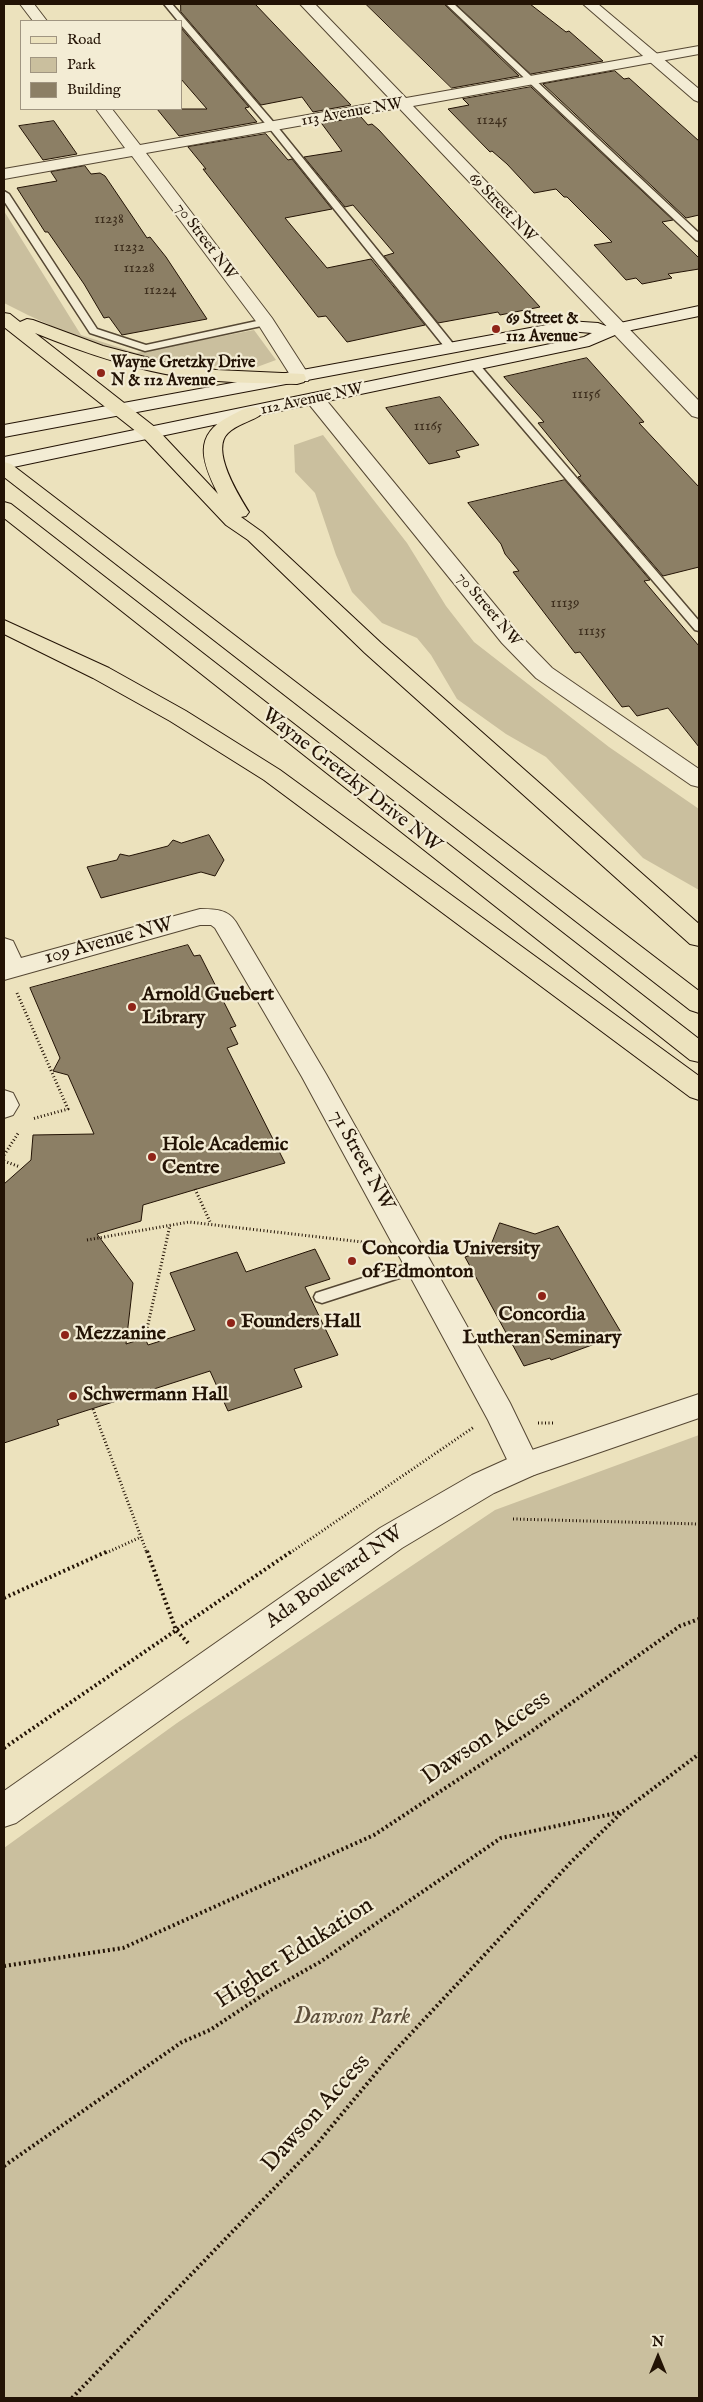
<!DOCTYPE html>
<html>
<head>
<meta charset="utf-8">
<style>
  body { margin:0 }
  #map { position:relative; width:703px; height:2402px; overflow:hidden; background:#ece2bd; font-family:"IM FELL English",serif }
  canvas { display:block }
  .frame { position:absolute; inset:0; border:5px solid #231305; pointer-events:none }
  .legend { position:absolute; left:20px; top:20px; width:162px; height:90px; box-sizing:border-box; background:#f3ecd4; border:1px solid #a09581; margin:0; padding:6px 9px; list-style:none; font-size:15px; color:#231305 }
  .legend li { display:flex; align-items:center; gap:10px; height:25px }
  .legend b { width:25px; border:1px solid #a09581 }
  .north { position:absolute; left:633px; top:2332px; width:50px; height:50px; -webkit-text-stroke:4px #f3ecd4; paint-order:stroke; rotate:0deg; font-size:14px; font-weight:700; line-height:20px; text-align:center; color:#231305 }
  .north::after { content:''; display:block; margin:auto; width:18px; height:22px; background:#231305; clip-path:polygon(50% 0,100% 100%,50% 72%,0 100%) }
</style>
</head>
<body>
<div id="map">
<canvas width="703" height="2402"></canvas>
<div class="frame"></div>
<ul class="legend">
<li><b style="height:6px;background:#ece2bd"></b>Road</li>
<li><b style="height:14px;background:#cabf9e"></b>Park</li>
<li><b style="height:14px;background:#8c7f65"></b>Building</li>
</ul>
<div class="north">N</div>
</div>
<script>
const ctx = document.querySelector('canvas').getContext('2d');
ctx.lineJoin = 'round';
function fill(path, color) { ctx.fillStyle = color; ctx.fill(path, 'evenodd'); }
function strokePath(path, color, width, dash) { ctx.strokeStyle = color; ctx.lineWidth = width; ctx.lineCap = dash ? 'butt' : 'round'; ctx.setLineDash(dash || []); ctx.stroke(path); }
function drawText(font, color, halo, rows, align = 'center') {
  ctx.font = font + ' "IM FELL English",serif'; ctx.lineWidth = 4.5; ctx.setLineDash([]); ctx.textBaseline = 'middle'; ctx.strokeStyle = halo; ctx.fillStyle = color; for (const [text, x, y, turn = 0] of rows) {
    ctx.save(); ctx.translate(x, y); ctx.rotate((+turn || 0) * Math.PI / 180); ctx.textAlign = isNaN(turn) ? turn : align; if (halo) ctx.strokeText(text, 0, 0); ctx.fillText(text, 0, 0); ctx.restore();
  }
}
fill(new Path2D(`
  M4 211 81 335 136 353 254 330 276 360 257 367 203 366 202 368C129 360 68 336 4 303Z
  M323 435 407 543 446 606 474 642 609 747 699 809V890L643 858 546 757 506 734 457 699 431 655 417 638 382 623 352 592 336 555 315 493 295 472 294 445Z
  M699 1435V2398H4V1848L177 1723 495 1510Z`), '#cabf9e');
const building = new Path2D(`
  M181 4H255L351 105 313 112 302 97 261 105 181 12Z
  M366 4H444L519 76 452 88Z
  M456 4H530L566 32 569 31 603 61 531 74Z
  M181 28 249 107 245 108 257 122 179 136 157 109H207L181 79Z
  M615 71 624 79 629 78 699 141V215L686 218 543 84Z
  M531 87 673 220 662 222 699 258V269L668 274 672 278 642 284 636 278 626 280 594 245 612 242 567 197H564L556 189 534 193 507 164 492 151 490 152 448 109 469 105 463 99Z
  M361 117 368 125 372 124 379 130 540 307 500 315 498 312 438 323 384 256 394 253 353 205 345 207 304 157 342 151 322 124Z
  M54 121 77 154 43 160 19 126Z
  M266 134 288 160 292 159 332 209 285 218 327 268 371 259 425 325 347 342 326 316 318 317 203 169H206L188 147Z
  M85 166 91 174 100 173 105 176 147 238 150 237 166 257 207 319 122 335 109 317 104 318 84 284 48 232H45L17 188 57 181 51 172Z
  M587 358 644 422 639 423 699 487V567L663 576 578 477 581 476 538 423 544 422 504 377Z
  M440 397 479 445 456 451 460 457 429 464 386 408Z
  M565 480 650 580 644 581 699 646V747L668 708 637 716 629 706 622 707 580 652 575 653 513 572 519 571 505 554 501 544 468 503Z
  M209 835 224 860 215 876 201 872 101 898 87 867 117 860 120 854 129 856 168 846 173 840 181 843Z
  M188 945 194 956 200 955 236 1026 230 1028 238 1044 227 1048 285 1163 143 1205 141 1221 97 1234 133 1283 126 1344 145 1338 148 1345 195 1330 170 1273 237 1252 246 1272 315 1249 330 1279 305 1287 338 1355 294 1369 302 1387 228 1411 210 1371 57 1420 59 1425 4 1443V1184L31 1160 33 1135 94 1134 68 1075 53 1071 60 1058 30 988Z
  M500 1223 535 1234 558 1226 622 1334 551 1360 550 1358 524 1366 465 1257 489 1249Z`);
fill(building, '#8c7f65');
strokePath(building, '#231305', 1);
const service = new Path2D(`
  M164 4H172L276 125 455 346V350H447L270 129 181 25V21H178Z
  M446 4H454L699 233V241L696 240Z
  M4 191 9 194 97 329 146 345 266 319 271 322 266 325 145 351 90 333 4 201Z
  M475 363 479 364 699 621V631L695 630 471 368 470 366Z
  M419 1260 424 1262 427 1266 424 1270 322 1303 316 1301 314 1297 316 1293Z`);
const minor = new Path2D(`
  M20 4H34L47 21H33Z
  M300 4H315L406 98 699 46V54L413 106 699 401V418L692 416 399 108 146 153 272 318 310 377 308 381H294L258 324 132 156 4 179V169L125 148 96 109H112L140 145 391 100Z
  M315 393 322 395 518 633 552 668 699 769V787L691 785 536 678 502 643 308 403 306 399 308 395Z
  M200 909C214 909 228 909 236 922L326 1074 510 1403 540 1465 536 1474 525 1478 514 1474 488 1420 302 1077 215 928 211 925H200L4 980V938L13 941 21 958Z
  M4 1090 13 1093 19 1105 13 1115 4 1118Z`);
const tertiary = new Path2D(`
  M583 4H598L699 89V102L694 100Z
  M699 1394V1418L534 1475 494 1493 402 1548 16 1823 4 1827V1791L380 1528 472 1475 514 1456Z`);
const secondary = new Path2D(`
  M699 306V316L622 332 589 346 4 469V457L584 337 592 333 568 331 4 437V425L568 321 598 323 606 326Z`);
const primary = new Path2D(`
  M4 313 10 314 20 322 27 319 33 320 103 346 168 363 216 370 304 374 306 378 304 382 297 384C259 383 220 383 182 377 132 369 82 352 35 333L156 428 218 494C202 462 192 435 230 416 240 411 248 405 259 408L261 412 259 416C249 422 236 425 228 433 210 450 239 496 249 512L246 516 241 517 262 532 381 643 699 924V946L690 944 365 653 248 540 226 525 142 436 4 327Z
  M4 462 11 464 699 991V1013L690 1010 4 477Z
  M4 502 11 504 699 1039V1062L690 1060 4 518Z
  M4 620 109 668 186 711 280 770 699 1076V1100L690 1097 264 780 170 721 93 678 4 634Z`);
strokePath(service, '#554733', 3);
strokePath(minor, '#554733', 2);
strokePath(tertiary, '#554733', 2);
strokePath(secondary, '#231305', 2);
strokePath(primary, '#231305', 2);
strokePath(new Path2D(`
  M17 993 68 1109 32 1119
  M4 1155 19 1132
  M4 1161 20 1167
  M195 1189 211 1224
  M87 1240 189 1222 371 1243
  M145 1338 170 1225
  M93 1409 147 1553
  M538 1423H554
  M513 1519 699 1524
  M106 1553 141 1537
  M290 1553 474 1427`), '#231305', 3, [1, 2.5]);
strokePath(new Path2D(`
  M147 1551 176 1630 188 1643
  M4 1598 108 1551
  M4 1748 292 1551
  M4 1966 123 1948 374 1835 529 1733 680 1626 699 1619
  M4 2166 182 2042 210 2030 269 1991 320 1962 501 1838 621 1812
  M72 2398 316 2145 391 2055 571 1862 622 1812 699 1754`), '#231305', 4, [2, 3]);
fill(service, '#f3ecd4');
fill(minor, '#f3ecd4');
fill(tertiary, '#f3ecd4');
fill(secondary, '#f3ecd4');
fill(primary, '#ece2bd');
for (const [x, y, r, color] of [
  [496,329,5,"#8f2418"],
  [101,373,5,"#8f2418"],
  [132,1007,5,"#8f2418"],
  [152,1157,5,"#8f2418"],
  [352,1261,5,"#8f2418"],
  [542,1296,5,"#8f2418"],
  [231,1323,5,"#8f2418"],
  [65,1335,5,"#8f2418"],
  [73,1396,5,"#8f2418"]
]) { const dot = new Path2D(); dot.arc(x, y, r, 0, 2 * Math.PI); ctx.fillStyle = color; ctx.fill(dot); strokePath(dot, '#f3ecd4', 2); }
drawText('15px', '#3d2e1d', null, [
  ["11245",492,121],
  ["11238",109,220],
  ["11232",129,248],
  ["11228",139,269],
  ["11224",160,291],
  ["11156",586,395],
  ["11165",428,427],
  ["11139",565,604],
  ["11135",592,632]
]);
drawText('16px', '#231305', '#f3ecd4', [
  ["113 Avenue NW",352,113,-10],
  ["69 Street NW",502,208,46],
  ["70 Street NW",205,242,53],
  ["112 Avenue NW",312,400,-12],
  ["70 Street NW",488,610,50]
]);
drawText('bold 16px', '#231305', '#f3ecd4', [
  ["69 Street &",506,320],
  ["112 Avenue",506,338],
  ["Wayne Gretzky Drive",111,364],
  ["N & 112 Avenue",111,382]
], 'left');
drawText('20px', '#231305', '#f3ecd4', [
  ["Wayne Gretzky Drive NW",351,781,38],
  ["109 Avenue NW",109,942,-15],
  ["71 Street NW",361,1161,61],
  ["Ada Boulevard NW",335,1578,-35]
]);
drawText('bold 20px', '#231305', '#f3ecd4', [
  ["Arnold Guebert",142,996],
  ["Library",142,1019],
  ["Hole Academic",162,1146],
  ["Centre",162,1169],
  ["Concordia University",362,1250],
  ["of Edmonton",362,1273],
  ["Concordia",542,1316,"center"],
  ["Lutheran Seminary",542,1339,"center"],
  ["Founders Hall",241,1323],
  ["Mezzanine",75,1335],
  ["Schwermann Hall",83,1396]
], 'left');
drawText('24px', '#231305', '#f3ecd4', [
  ["Dawson Access",487,1739,-34],
  ["Higher Edukation",295,1954,-33],
  ["Dawson Access",317,2114,-48]
]);
drawText('italic 24px', '#5d4f3b', '#f3ecd4', [
  ["Dawson Park",352,2018]
]);
</script>
</body>
</html>
